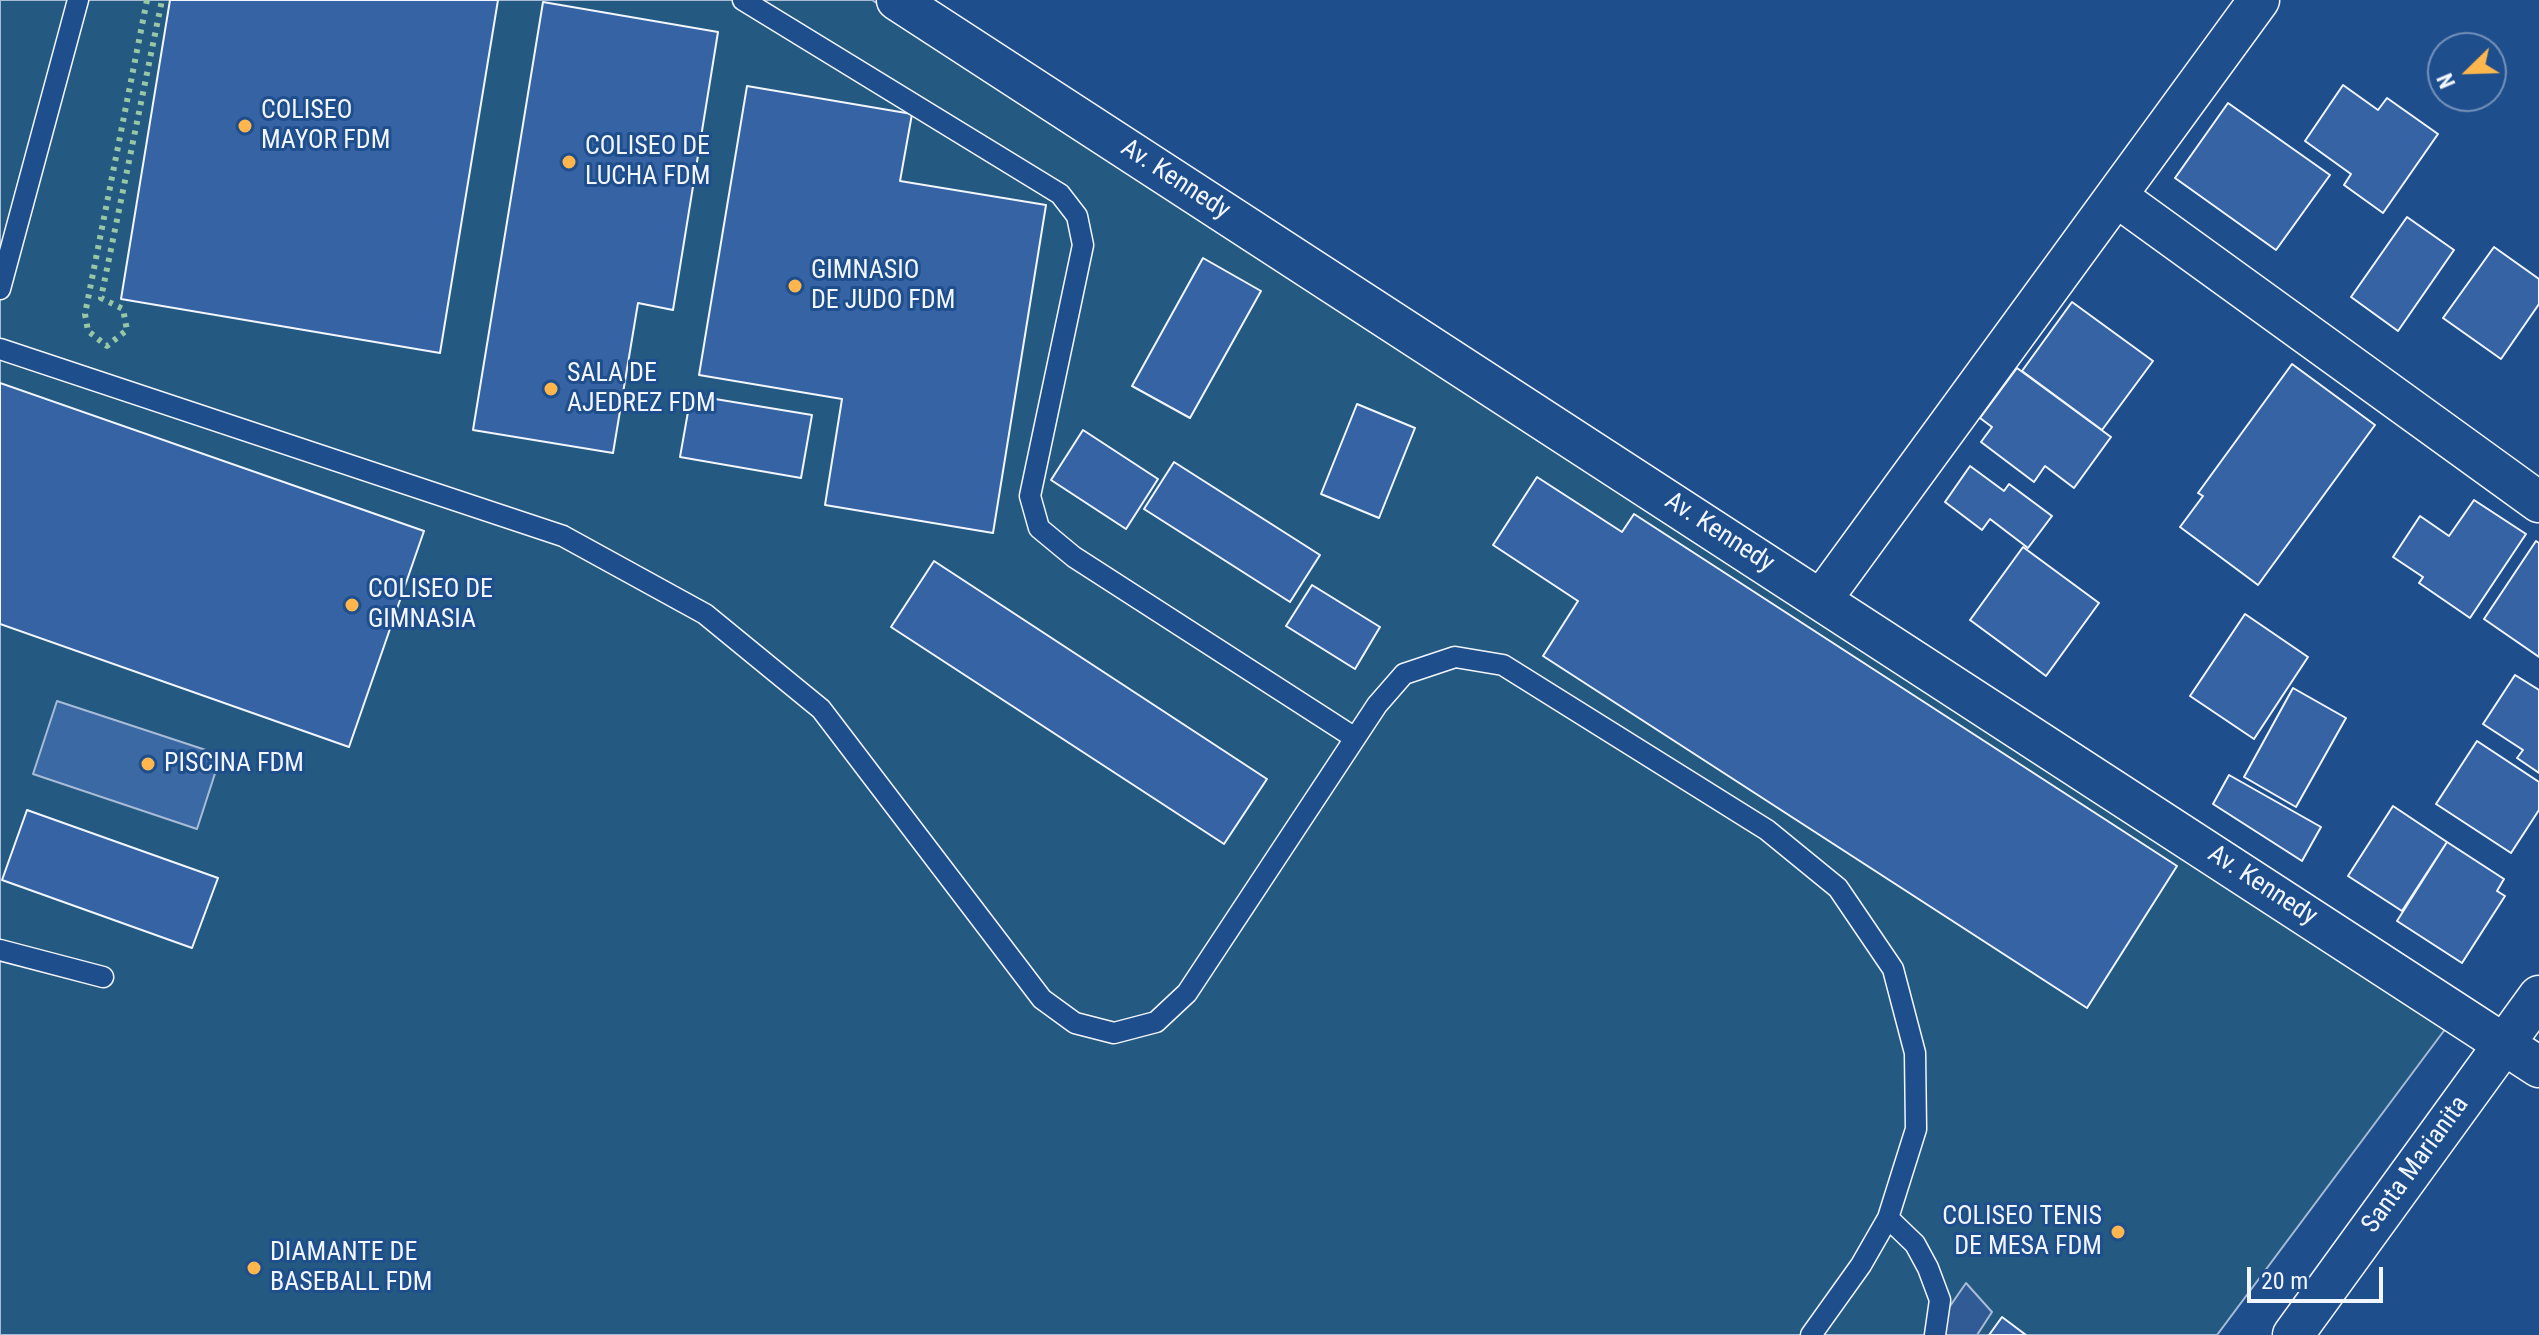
<!DOCTYPE html>
<html>
<head>
<meta charset="utf-8">
<style>
  body { margin:0 }
  #map { position:relative; width:2539px; height:1335px; overflow:hidden; background:#1f4e8c; font-family:"Roboto Condensed",sans-serif }
  canvas { display:block }
  .north { position:absolute; left:2427px; top:32px; width:80px; height:80px; box-sizing:border-box; background:#1f4e8c; border:2px solid #7391ba; border-radius:50%; rotate:247deg; font-size:22px; font-weight:700; line-height:32px; text-align:center; color:#f2f6ff }
  .north::after { content:''; display:block; margin:auto; width:28px; height:36px; background:#ffb74d; clip-path:polygon(50% 0,100% 100%,50% 72%,0 100%) }
  .scale { position:absolute; left:2247px; top:1267px; width:136px; height:36px; box-sizing:border-box; border:4px solid #f2f6ff; border-top:0; padding-left:10px; font-size:24px; line-height:28px; white-space:nowrap; color:#f2f6ff; -webkit-text-stroke:6px #1f4e8c; paint-order:stroke }
</style>
</head>
<body>
<div id="map">
<canvas width="2539" height="1335"></canvas>
<div class="north">N</div>
<div class="scale">20 m</div>
</div>
<script>
const ctx = document.querySelector('canvas').getContext('2d');
ctx.lineJoin = 'round';
function fill(path, color) { ctx.fillStyle = color; ctx.fill(path, 'evenodd'); }
function strokePath(path, color, width, dash) { ctx.strokeStyle = color; ctx.lineWidth = width; ctx.lineCap = dash ? 'butt' : 'round'; ctx.setLineDash(dash || []); ctx.stroke(path); }
function drawText(font, color, halo, rows, align = 'center') {
  ctx.font = font + ' "Roboto Condensed",sans-serif'; ctx.lineWidth = 6; ctx.setLineDash([]); ctx.textBaseline = 'middle'; ctx.strokeStyle = halo; ctx.fillStyle = color; for (const [text, x, y, turn = 0] of rows) {
    ctx.save(); ctx.translate(x, y); ctx.rotate((+turn || 0) * Math.PI / 180); ctx.textAlign = isNaN(turn) ? turn : align; if (halo) ctx.strokeText(text, 0, 0); ctx.fillText(text, 0, 0); ctx.restore();
  }
}
const green = new Path2D(`
  M0 0H872L2446 1028 2217 1335H0Z`);
fill(green, '#245a82');
strokePath(green, '#a8bbd7', 2);
const parking = new Path2D(`
  M1966 1283 1992 1312 1977 1335H1930Z`);
fill(parking, '#305b95');
strokePath(parking, '#a8bbd7', 2);
const water = new Path2D(`
  M57 701 221 755 197 829 33 774Z`);
fill(water, '#3b69a3');
strokePath(water, '#a8bbd7', 2);
const building = new Path2D(`
  M170 0H498L440 353 121 299Z
  M543 2 718 32 673 310 638 303 613 453 473 430Z
  M2343 85 2378 110 2387 98 2438 134 2383 213 2344 185 2351 174 2305 141Z
  M747 86 912 114 900 181 1046 205 993 533 825 505 842 399 699 375Z
  M2228 103 2330 175 2276 250 2175 178Z
  M2407 217 2454 250 2398 331 2351 297Z
  M2494 247 2539 279V304L2501 359 2443 318Z
  M1203 258 1261 291 1190 418 1132 386Z
  M2072 302 2153 361 2102 430 2022 371Z
  M2292 364 2375 425 2258 585 2180 527 2203 496 2198 493Z
  M2017 368 2111 437 2074 488 2045 466 2034 482 1981 442 1992 427 1980 418Z
  M0 383 424 531 349 747 0 624Z
  M691 395 812 415 801 478 680 457Z
  M1357 404 1415 428 1379 518 1321 494Z
  M1083 430 1158 479 1126 529 1051 480Z
  M1174 462 1320 555 1290 602 1144 509Z
  M1970 466 2004 491 2009 484 2052 516 2028 548 1990 519 1982 530 1945 502Z
  M1537 477 1622 532 1634 514 2177 866 2087 1008 1543 656 1578 601 1493 545Z
  M2474 500 2526 534 2470 618 2419 583 2423 577 2393 557 2420 516 2449 536Z
  M2536 541 2539 543V657L2484 619Z
  M2023 547 2099 603 2046 676 1970 620Z
  M934 561 1267 779 1224 844 891 627Z
  M1312 585 1380 627 1355 669 1286 626Z
  M2245 614 2308 657 2254 739 2190 696Z
  M2515 675 2539 690V773L2517 758 2523 750 2483 724Z
  M2293 688 2346 718 2296 807 2244 777Z
  M2477 741 2539 782V810L2511 853 2436 804Z
  M2229 775 2321 827 2302 861 2213 804Z
  M2393 806 2447 842 2402 911 2348 876Z
  M27 810 218 878 192 948 2 880Z
  M2447 842 2504 879 2497 891 2505 896 2462 963 2397 921Z
  M2002 1317 2026 1335H1989Z`);
fill(building, '#3563a3');
strokePath(building, '#f2f6ff', 2);
const service = new Path2D(`
  M743 0 1060 194 1077 216 1083 245 1030 496 1039 528 1074 557 1355 738
  M0 289 78 0
  M0 349 563 536 705 614 821 709 1042 999 1075 1023 1114 1033 1156 1022 1187 993 1377 705 1404 674 1455 657 1503 665 1767 830 1838 888 1893 969 1915 1053 1916 1129 1888 1218 1861 1265 1811 1335
  M0 950 103 977
  M1888 1218 1915 1244 1928 1268 1940 1300 1935 1335`);
const minor = new Path2D(`
  M897 0 2539 1067
  M2116 196 2539 502
  M1821 600 2259 0
  M2293 1335 2539 996`);
strokePath(service, '#f2f6ff', 23);
strokePath(minor, '#f2f6ff', 43);
strokePath(service, '#1f4e8c', 20);
strokePath(minor, '#1f4e8c', 40);
strokePath(new Path2D(`
  M147 0 85 314 88 331 107 346 127 330 123 309 101 298 162 0`), '#97c8a6', 6, [4, 6]);
for (const [x, y, r, color] of [
  [245,126,8,"#ffb74d"],
  [569,162,8,"#ffb74d"],
  [795,286,8,"#ffb74d"],
  [551,389,8,"#ffb74d"],
  [352,605,8,"#ffb74d"],
  [148,764,8,"#ffb74d"],
  [2118,1232,8,"#ffb74d"],
  [254,1268,8,"#ffb74d"]
]) { const dot = new Path2D(); dot.arc(x, y, r, 0, 2 * Math.PI); ctx.fillStyle = color; ctx.fill(dot); strokePath(dot, '#1f4e8c', 3); }
drawText('26px', '#f2f6ff', '#1f4e8c', [
  ["COLISEO",261,111],
  ["MAYOR FDM",261,141],
  ["COLISEO DE",585,147],
  ["LUCHA FDM",585,177],
  ["GIMNASIO",811,271],
  ["DE JUDO FDM",811,301],
  ["SALA DE",567,374],
  ["AJEDREZ FDM",567,404],
  ["COLISEO DE",368,590],
  ["GIMNASIA",368,620],
  ["PISCINA FDM",164,764],
  ["COLISEO TENIS",2102,1217,"right"],
  ["DE MESA FDM",2102,1247,"right"],
  ["DIAMANTE DE",270,1253],
  ["BASEBALL FDM",270,1283]
], 'left');
drawText('26px', '#f2f6ff', '#1f4e8c', [
  ["Av. Kennedy",1175,180,33],
  ["Av. Kennedy",1719,533,33],
  ["Av. Kennedy",2262,886,33],
  ["Santa Marianita",2416,1165,-54]
]);
</script>
</body>
</html>
